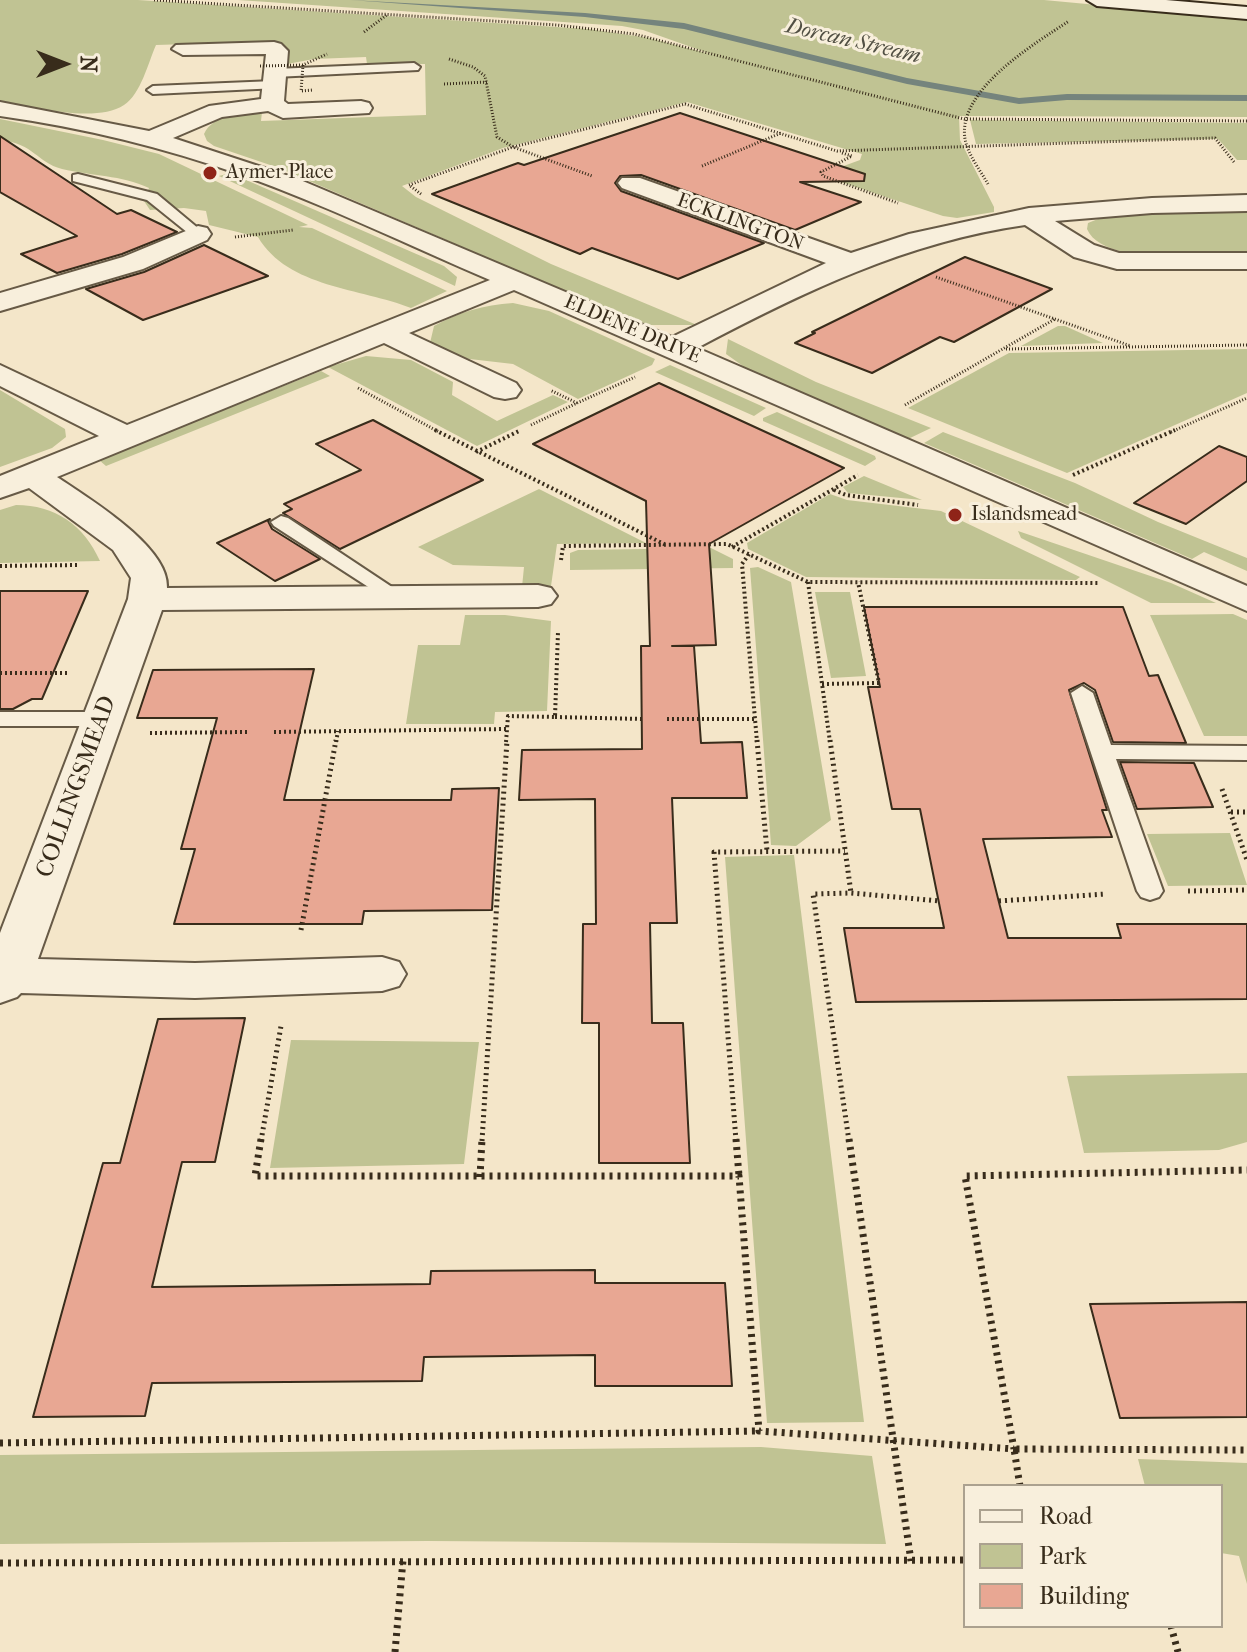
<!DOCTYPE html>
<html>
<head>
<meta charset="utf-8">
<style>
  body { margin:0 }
  #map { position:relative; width:1247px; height:1652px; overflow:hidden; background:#f4e6c9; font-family:"IM FELL French Canon",serif }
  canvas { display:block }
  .legend { position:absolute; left:963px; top:1484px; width:260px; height:144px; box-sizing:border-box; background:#f8efdc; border:2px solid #aba18f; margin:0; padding:10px 14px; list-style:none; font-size:24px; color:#382c1b }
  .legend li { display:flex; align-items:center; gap:16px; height:40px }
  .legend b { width:40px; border:2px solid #aba18f }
  .north { position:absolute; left:24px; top:24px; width:80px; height:80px; -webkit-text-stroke:6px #f8efdc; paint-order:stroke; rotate:90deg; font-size:22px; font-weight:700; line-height:32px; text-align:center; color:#382c1b }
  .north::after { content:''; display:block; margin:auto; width:28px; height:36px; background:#382c1b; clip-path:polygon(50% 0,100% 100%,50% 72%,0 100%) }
</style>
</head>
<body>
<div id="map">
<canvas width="1247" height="1652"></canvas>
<ul class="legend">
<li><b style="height:10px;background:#f8efdc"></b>Road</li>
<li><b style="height:22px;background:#c0c393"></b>Park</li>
<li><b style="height:22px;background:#e8a793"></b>Building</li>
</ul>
<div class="north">N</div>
</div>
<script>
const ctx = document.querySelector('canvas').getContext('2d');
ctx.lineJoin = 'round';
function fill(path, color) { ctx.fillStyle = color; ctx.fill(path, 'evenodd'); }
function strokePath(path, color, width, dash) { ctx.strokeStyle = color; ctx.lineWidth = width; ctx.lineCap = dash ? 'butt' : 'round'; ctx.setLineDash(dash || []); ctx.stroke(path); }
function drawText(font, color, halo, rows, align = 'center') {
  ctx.font = font + ' "IM FELL French Canon",serif'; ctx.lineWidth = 6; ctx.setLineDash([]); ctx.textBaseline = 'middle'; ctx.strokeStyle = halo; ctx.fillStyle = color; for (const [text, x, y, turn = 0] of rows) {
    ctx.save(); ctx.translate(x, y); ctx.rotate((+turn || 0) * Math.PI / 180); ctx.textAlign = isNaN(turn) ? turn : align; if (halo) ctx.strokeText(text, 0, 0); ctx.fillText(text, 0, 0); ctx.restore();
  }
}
fill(new Path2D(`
  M0 0H138L588 29 649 38 714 55 643 30 622 26 238 0H1044L1247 19V117L959 116 960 140 994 207V212L957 218 943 216 832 179 830 171 860 160 862 154 687 102 503 148 402 186 416 197 551 264 697 325H648L632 320 279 168 214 146 207 141 204 134C213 114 243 113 262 112L261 121 426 115 425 64H367L366 57 314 59 287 64 288 52 285 48 254 42 156 45C148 63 141 94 124 105 95 124 33 106 0 102Z
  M0 119 103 140 159 154 308 225 299 227 312 228 447 291 411 308C361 288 288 288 258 237L209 225 206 211 184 208 150 210 144 201 149 188C121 175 92 176 62 169 36 162 35 144 0 140Z
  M970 120 1247 123V160H1237L1218 139 976 144Z
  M230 173 444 266 457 277 455 286 219 176Z
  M1247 210V256C1210 256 1103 267 1087 229L1088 223 1113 213Z
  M513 303 549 311 655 359 652 365 578 399 513 364 461 358 430 343 434 326C460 312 483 305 513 303Z
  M1058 326H1065L1103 343 1021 346Z
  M728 339 816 382 931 428 908 439 750 371 726 354Z
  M1247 349V393L1067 473 908 408 1009 353Z
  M366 356 411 360 453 382 452 395 497 421 553 395 568 402 477 446 328 367Z
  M670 365 766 408 754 416 655 372Z
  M321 371 330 376 106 466 99 460Z
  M0 390 65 429 66 437 52 448 0 467Z
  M777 412 875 456 876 459 865 466 763 421V418Z
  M943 432 1075 483 1158 522 1247 558V571L1204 552 1192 559 924 443Z
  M864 476 922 500 848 493 843 487Z
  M539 489 646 543 557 544 551 586 522 587 524 567 453 565 418 547Z
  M830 494 847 500 941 511 1080 577 1076 580 806 577 748 549 747 543Z
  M16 505C55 505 84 525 100 561L0 563V510Z
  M1018 531 1171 583 1216 603H1151L1021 538Z
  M711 548 733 559V568L570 570V553L578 550Z
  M758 567 791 582 831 820 796 846 771 845 750 568Z
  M815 592H850L866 676 831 678Z
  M1233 614 1247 620V736H1204L1150 615Z
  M465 615H505L551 621 547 711 495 712 494 724H406L418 645H460Z
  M1230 833 1247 885 1168 886 1147 834Z
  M794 855 864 1422 767 1423 725 857Z
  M291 1040 479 1042 464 1164 270 1168Z
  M1247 1073V1142L1219 1150 1084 1153 1067 1076Z
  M761 1447 872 1456 886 1544 428 1541 0 1544V1455Z
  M1138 1459 1247 1463V1584L1239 1556 1221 1553V1486H1145Z`), '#c0c393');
fill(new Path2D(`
  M350 0 585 13 684 23 907 78 1019 98 1067 94 1247 95V101L1067 100 1019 104 907 84 684 29 585 17Z`), '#75847d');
const building = new Path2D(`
  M680 113 865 174 864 181 800 182 861 202 795 230 641 175 620 176 615 183 621 191 764 243 678 279 592 248 580 254 432 194 518 163 524 165Z
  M0 136 117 214 131 210 177 232 122 254 57 273 21 254 77 236 0 192Z
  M204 245 268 276 143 320 86 289 144 272Z
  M965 257 1052 289 954 342 940 337 872 373 795 343 815 333 812 332Z
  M659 383 844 468 709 544 716 645 672 646H694L701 743 742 742 747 798H672L677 923H650L652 1023H683L690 1163H599V1023H582L583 924H596L595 799 519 800 522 750 642 749 641 646H650L646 501 533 444Z
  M373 420 483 480 340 549 283 513 292 509 284 504 361 470 316 444Z
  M1219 446 1247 457V481L1186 524 1134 503Z
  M270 519 268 521 272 529 320 559 275 581 217 543Z
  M0 591H88L42 699H32L13 709H0Z
  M864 607H1123L1149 676 1158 675 1186 743 1113 742 1095 690 1084 683 1069 690 1107 810H1102L1112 837 983 839 1008 938H1121L1117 924H1247V999L856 1002 844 928H944L920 809H892L868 687H880Z
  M314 669 284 800H451L452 789 499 788 492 910 364 911 362 924H174L195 849H181L217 718H137L153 670Z
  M1120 762 1194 763 1213 807 1137 809Z
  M245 1018 215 1162H182L152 1287 430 1284 431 1271 595 1270V1283H725L732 1386H595V1355L424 1357 422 1381 152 1383 145 1416 33 1417 103 1163H120L158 1019Z
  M1247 1302V1417L1120 1418 1090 1304Z`);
fill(building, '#e8a793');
strokePath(building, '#382c1b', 2);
const lane = new Path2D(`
  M414 63 420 67 418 70 275 77 269 73 275 69Z
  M274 81 280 85 278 88 153 94 147 90 153 86Z
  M78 174 157 194 205 234 198 238 193 237 147 200 73 181V175Z
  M281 516 288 518 407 597 397 603 390 601 274 526 271 522Z
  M1082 686 1093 693 1111 745 1247 746V760L1116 759 1163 891 1159 897 1150 900 1141 897 1137 891 1071 693Z
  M0 712H102L113 719 102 726H0Z`);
const street = new Path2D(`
  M274 42 281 44 288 51 284 101 288 104 361 101 369 103 372 108 369 113 283 118 268 111 222 117 173 138 298 179 672 337 826 263 622 188 618 183 622 178H640L851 253 909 234 1029 208 1152 198 1247 195V211L1152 213 1055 221 1094 245 1119 253H1247V269H1117L1074 257 1025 225C906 242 803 292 697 348L1247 586V611L514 290 409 333 516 383 521 390 516 397 505 399 494 397 384 343 57 477C88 498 170 547 167 588L538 585 551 588 557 596 551 604 538 607 162 610 38 959 195 963 382 957 399 962 406 974 399 986 382 991 195 998 21 993 17 997 0 1003V933L128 599 131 578 113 550 29 488 0 498V476L99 436 0 386V365L127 425 490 280C408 245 326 205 242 175 163 147 84 128 0 116V102L149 131 209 106 261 99 266 54 183 55 172 49 176 45Z
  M198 226 207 228 211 234 207 240 143 269 0 311V293L123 257Z`);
const secondary = new Path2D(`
  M1087 0H1166L1247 7V19L1097 6Z`);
strokePath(lane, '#675a46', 4);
strokePath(street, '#675a46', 4);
strokePath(secondary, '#382c1b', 4);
strokePath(new Path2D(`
  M154 0 557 25 634 34 964 119 1247 121
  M364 32 388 14
  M449 59 473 67 485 76 497 137 513 147 592 176
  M444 84 487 82
  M842 153 852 156 821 172 823 176 898 203
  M702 166 781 133
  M988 184C980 170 968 155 965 139 957 90 1034 44 1069 21
  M421 194 409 185 513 147 685 104 837 151 1215 138 1234 162
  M235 237 293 230
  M936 277 1131 346
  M1006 349 1247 345
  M358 388 439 432
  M577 403 635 377
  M905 405 1055 319
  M531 425 577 403 550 390
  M1171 432 1247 398`), '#382c1b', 3, [1, 2]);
strokePath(new Path2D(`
  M435 430 666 545
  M476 452 519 431
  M1073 475 1175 430
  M834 490 846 495 918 505
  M732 547 858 475
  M749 554 742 564 755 719
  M561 560 563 546 727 544 808 582 1099 583
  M0 566 79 565
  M808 582 830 742
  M0 673H67
  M822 684 879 683 858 582
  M555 717 643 719
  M667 719H755L757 742
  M274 732 507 729
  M150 733 247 732
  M336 742 338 731
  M506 742 508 716 555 717 558 632`), '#382c1b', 4, [2, 3]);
strokePath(new Path2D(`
  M757 740 767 851
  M830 740 851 893
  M1222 789 1247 860
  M1231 812H1247
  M1188 891 1247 890
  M999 901 1106 894
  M301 930 336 740
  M261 1141 281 1026
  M482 1141 507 740
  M736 1141 714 852 845 851
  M849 1141 813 894 851 893 940 901`), '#382c1b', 5, [2, 4]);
strokePath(new Path2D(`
  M261 1139 255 1176H739L759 1431 1014 1449 965 1176 1247 1170
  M736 1139 739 1176
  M849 1139 911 1561
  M480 1177 482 1139
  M0 1443 759 1431
  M1020 1486 1014 1449 1247 1450
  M0 1563 965 1560
  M1171 1626 1178 1652
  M395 1652 403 1560`), '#382c1b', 7, [3, 5]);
fill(lane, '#f8efdc');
fill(street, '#f8efdc');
fill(secondary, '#f8efdc');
strokePath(new Path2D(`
  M303 65 301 91 313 90
  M260 66 303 65 327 54`), '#382c1b', 3, [1, 2]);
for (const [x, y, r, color] of [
  [210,173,8,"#8f2418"],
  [955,515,8,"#8f2418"]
]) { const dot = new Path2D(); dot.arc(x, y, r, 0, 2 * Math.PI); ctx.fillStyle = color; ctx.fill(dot); strokePath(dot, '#f8efdc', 3); }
drawText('20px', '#382c1b', '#f8efdc', [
  ["Aymer Place",226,173],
  ["Islandsmead",971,515]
], 'left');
drawText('20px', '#382c1b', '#f8efdc', [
  ["ECKLINGTON",740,223,20],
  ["ELDENE DRIVE",632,330,23]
]);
drawText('italic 22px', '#525044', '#f8efdc', [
  ["Dorcan Stream",853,42,13]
]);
drawText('24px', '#382c1b', '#f8efdc', [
  ["COLLINGSMEAD",77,787,-70]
]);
</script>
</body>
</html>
